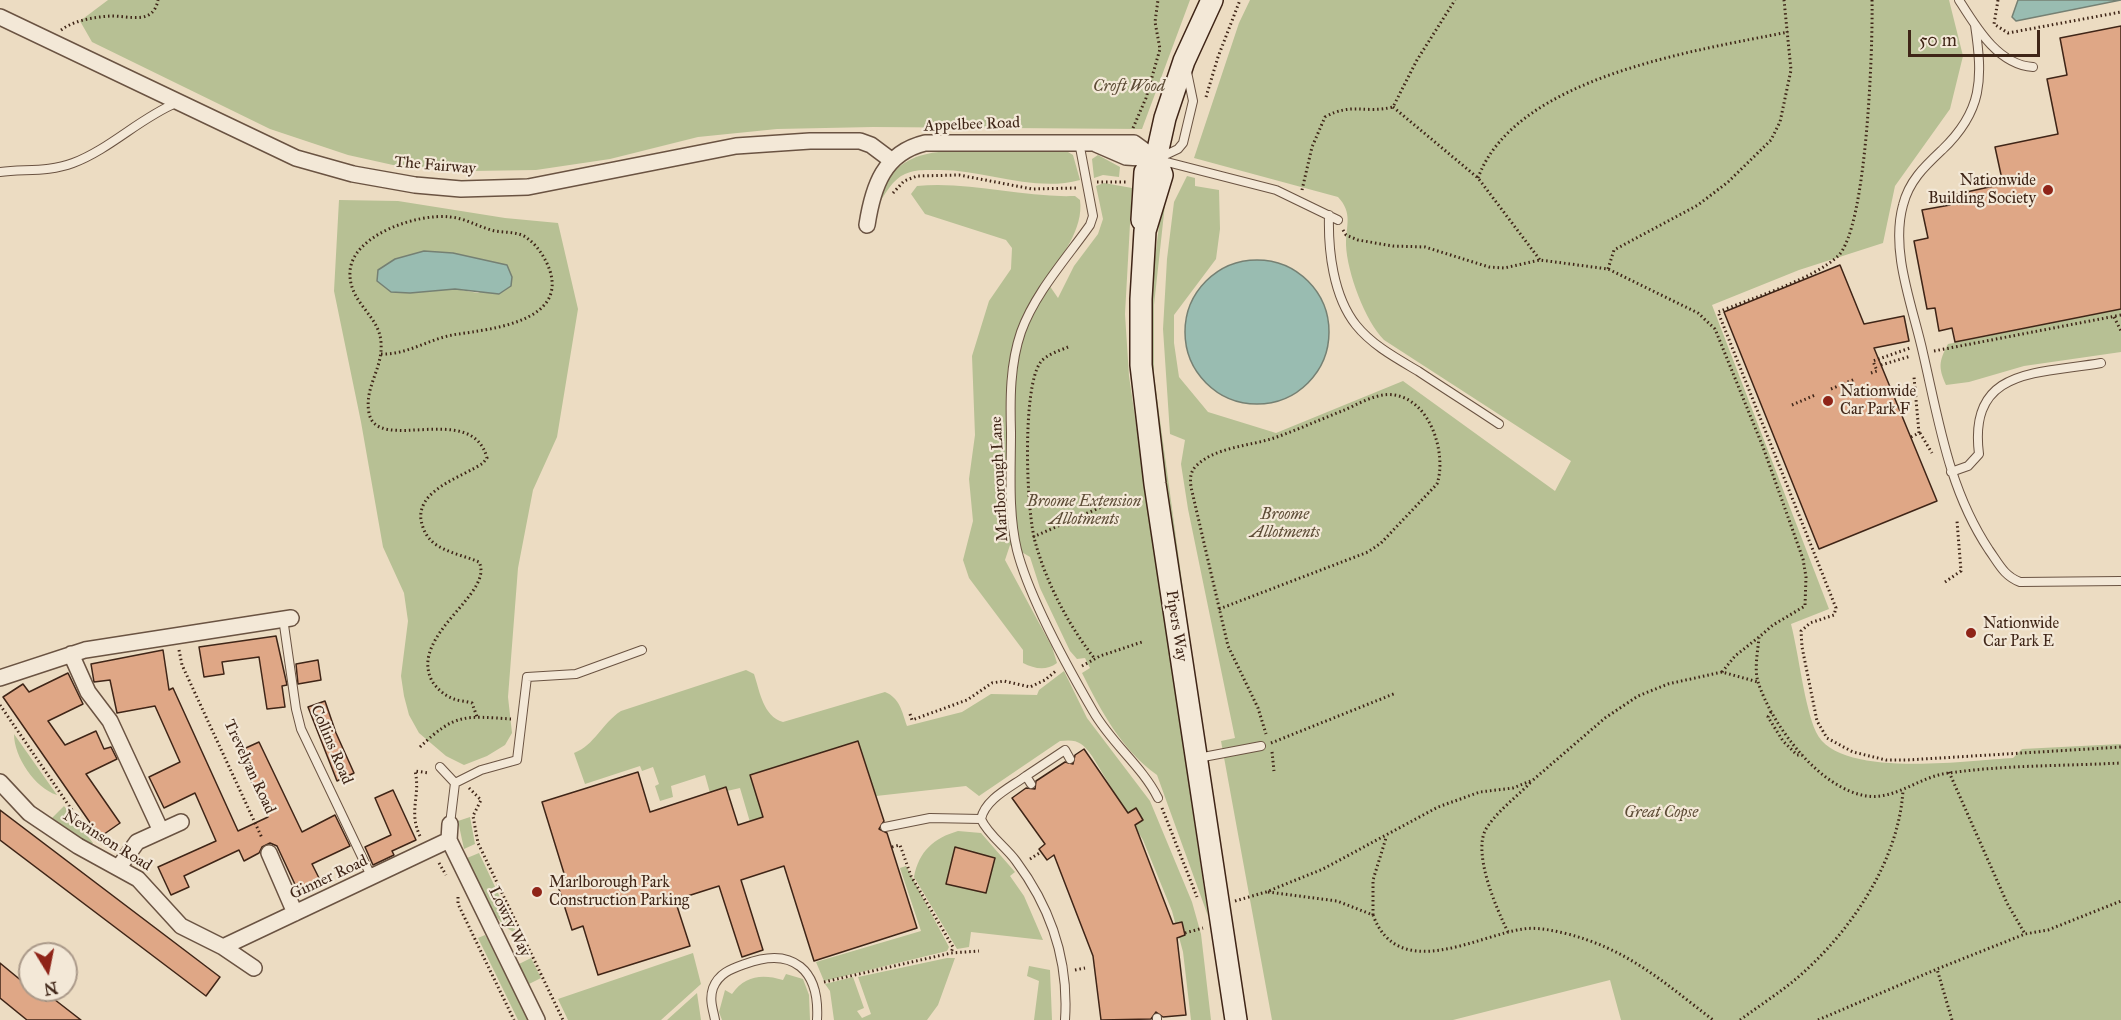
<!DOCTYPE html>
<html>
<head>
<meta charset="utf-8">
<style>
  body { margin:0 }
  #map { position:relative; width:2121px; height:1020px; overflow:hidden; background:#ecdcc2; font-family:"IM FELL Great Primer",serif }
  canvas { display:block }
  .north { position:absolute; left:18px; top:942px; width:60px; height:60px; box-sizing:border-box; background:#f3e8d7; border:2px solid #ab9a8a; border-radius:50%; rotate:170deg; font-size:16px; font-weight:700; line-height:24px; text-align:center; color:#3f2517 }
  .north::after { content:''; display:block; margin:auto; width:21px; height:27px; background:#8f2418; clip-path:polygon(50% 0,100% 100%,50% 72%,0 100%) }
  .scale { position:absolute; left:1908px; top:30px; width:132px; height:27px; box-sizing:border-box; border:3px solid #3f2517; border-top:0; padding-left:8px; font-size:18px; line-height:21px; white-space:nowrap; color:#3f2517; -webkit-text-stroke:4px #f3e8d7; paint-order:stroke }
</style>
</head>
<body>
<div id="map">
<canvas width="2121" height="1020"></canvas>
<div class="north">N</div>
<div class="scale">50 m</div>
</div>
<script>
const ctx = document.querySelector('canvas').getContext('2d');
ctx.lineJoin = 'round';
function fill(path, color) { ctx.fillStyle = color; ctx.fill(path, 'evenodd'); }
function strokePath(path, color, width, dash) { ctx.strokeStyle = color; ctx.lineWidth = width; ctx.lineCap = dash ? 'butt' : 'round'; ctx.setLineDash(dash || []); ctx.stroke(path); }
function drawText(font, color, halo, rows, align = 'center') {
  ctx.font = font + ' "IM FELL Great Primer",serif'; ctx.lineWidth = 4.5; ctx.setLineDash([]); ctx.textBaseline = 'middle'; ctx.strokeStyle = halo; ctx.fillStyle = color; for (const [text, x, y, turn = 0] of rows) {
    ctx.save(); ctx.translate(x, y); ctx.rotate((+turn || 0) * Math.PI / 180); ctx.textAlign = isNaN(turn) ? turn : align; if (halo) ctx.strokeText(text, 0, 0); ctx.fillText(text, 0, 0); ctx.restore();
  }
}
fill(new Path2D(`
  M108 0H1190L1142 129 873 127 777 129 698 137 610 159 536 170 472 171 393 165 348 155 270 129 92 42 80 21Z
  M1250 0H1949L1963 56 1950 109 1895 186 1883 243 1799 270 1712 305 1829 609 1791 624C1799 655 1804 705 1816 732 1838 780 1969 760 2013 758L2022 749 2121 744V1020H1621L1610 980 1453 1020H1272L1221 741 1235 738 1188 509 1181 464 1185 440 1170 434 1163 329 1167 259 1174 202 1187 176 1195 178V186L1219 190 1220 229 1216 259 1174 315V343L1179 377 1208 412 1276 433 1403 381 1555 491 1571 461 1384 340C1365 321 1347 272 1346 245 1346 225 1353 213 1338 197L1194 158 1239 23Z
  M997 150 1068 152 1073 155 1080 180C1033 193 985 169 937 170 927 170 915 169 905 174 893 179 885 194 878 205 893 142 946 152 997 150Z
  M1098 155 1120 167 1119 177 1103 175 1094 178 1092 159Z
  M1104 183 1132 188 1125 314 1129 376 1208 916 1157 775C1121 749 1101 711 1082 673L1090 668 1085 658 1077 659 1070 651 1040 588 1030 557 1010 545 1005 560 1052 647 1057 663C1046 671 1035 669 1023 663V650L969 578 963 560 973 521 969 479 975 435 972 356 989 301 1011 269 1012 248 1006 240 925 214 911 194 917 186C970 181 1022 198 1075 196L1080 200C1084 230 1060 256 1047 282L1058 298 1074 266 1098 234 1103 219 1096 186Z
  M1163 194 1166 195 1154 305V376L1204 743 1201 735 1150 373 1151 290Z
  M339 200 398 201 505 218 558 223 578 309 557 437 533 490 518 568 508 697 512 733 505 745 487 756 464 765 446 756 419 733 409 715 404 696 401 676 408 621 404 593 383 547 361 422 334 291ZM424 251 453 253 507 265 512 277 478 293 455 289 436 290 377 281 378 270 395 259Z
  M2121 309V352L2024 366 1969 382 1946 385C1938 367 1939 361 1948 344Z
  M746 670 754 674C760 692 763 716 783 722L885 692C900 698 902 712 907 726L962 712 991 694 1037 695 1039 690 1064 671 1087 718 1150 801 1192 902 1201 934 1211 1020H1191L1183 952 1172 911 1143 840 1092 756C1082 742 1077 739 1060 741L979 796 966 786 876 796 858 741 750 775 763 817 750 822 740 788 727 791 726 788 710 793 705 775 671 786 673 797 660 801 655 786 659 784 653 767 642 771 640 766 585 784 574 753C595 745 602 723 621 711Z
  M14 734 57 795C35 788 14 757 14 734Z
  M64 806 93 843 91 845 52 818Z
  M470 817 475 844 464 849 458 821Z
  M958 831 981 833 1015 872 1010 876 1024 896 1043 940 971 932 969 947 957 949 914 877C919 851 934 838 958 831ZM955 848 995 858 986 893 947 884Z
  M479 853 517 933C493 927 478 880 467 858Z
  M906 866 949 947 947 951 824 981 816 962 921 931 900 868Z
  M485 935 487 938 528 1020H518L478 938Z
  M693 953 701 984 661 1020H568L558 999Z
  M531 958 541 978 529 984 519 964Z
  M947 958H955L938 1005 927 1020H834L830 991 825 984 853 977 864 1008 857 1011 862 1018 871 1014 858 977Z
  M1029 966 1050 970 1052 1020H1034L1039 981 1027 976Z
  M786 974 803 979 809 995 810 1020H722L719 1012 725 990 732 994C745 975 763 974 783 980Z
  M697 993 701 1020H667Z`), '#b7c094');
const water = new Path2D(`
  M2018 0H2121L2016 21 2012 17Z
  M424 251 453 253 507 265 512 277 511 286 499 294 455 289 410 293 391 292 377 281 378 270 395 259Z
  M1185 332a72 72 0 1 1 144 0a72 72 0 1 1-144 0Z`);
fill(water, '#99bcb1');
strokePath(water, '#758073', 1.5);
const building = new Path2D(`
  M2121 26V309L1955 342 1952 328 1939 331 1935 308 1927 309 1914 241 1928 238 1922 210 1950 205 1948 196 2003 184 1995 147 2058 134 2047 79 2067 75 2060 38Z
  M1840 265 1864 324 1904 316 1909 341 1874 348 1937 501 1819 549 1724 312Z
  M276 636 287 685 282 686 285 707 267 709 259 657 222 662 224 674 204 677 199 647Z
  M163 650 169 690 173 688 238 831 268 817 237 752 259 742 302 832 335 815 350 846 312 864 321 882 299 893 277 846 270 843 262 847 259 853 244 861 239 850 184 876 189 887 171 895 158 867 216 841 195 793 164 808 149 777 180 762 155 706 117 713 110 680 94 682 91 664Z
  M318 660 321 680 298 684 296 664Z
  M68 673 83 704 48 721 65 745 96 731 104 749 111 747 117 759 86 774 120 823 100 837 3 697 23 684 29 692Z
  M325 701 336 733 354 773 337 781 308 707Z
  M858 741 884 821 879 829 887 833 917 928 814 961 784 866 741 880 763 950 742 957 719 886 675 900 690 946 598 975 583 926 572 930 558 886 567 883 542 802 638 772 650 812 726 787 738 825 763 817 750 775Z
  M1084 749 1128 813 1136 808 1143 820 1135 825 1173 924 1182 922 1185 935 1177 938 1186 1015 1163 1017 1156 1012 1151 1019 1101 1020 1093 956 1054 855 1047 860 1039 849 1045 844 1012 798 1026 788 1035 789 1036 781 1065 762 1073 764 1075 755Z
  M393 790 416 840 392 851 394 855 373 865 365 847 391 835 375 798Z
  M0 810 220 977 206 996 0 840Z
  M955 847 995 858 986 893 946 884Z
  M0 963 46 1001 50 996 81 1020H27L0 998Z`);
fill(building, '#dfa786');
strokePath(building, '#3f2517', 1.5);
const lane = new Path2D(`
  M1959 0C1976 27 1998 65 2033 67
  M1975 25C1983 79 1983 111 1942 150 1924 167 1909 181 1903 205 1890 252 1913 307 1923 353 1939 422 1949 490 1989 550 1999 564 2004 576 2020 582L2121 581
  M1079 142 1093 216 1090 225C1066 259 1035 293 1021 332 1010 364 1010 399 1011 432 1011 470 1008 513 1017 550 1029 597 1068 668 1093 711 1111 743 1142 766 1158 798
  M1159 158 1178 149 1183 143 1193 101 1187 72
  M1159 160 1276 190 1338 220
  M0 172C25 169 49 172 73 163 110 149 140 118 176 103
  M1329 215C1328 250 1333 296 1356 325 1372 345 1396 358 1418 371 1445 389 1472 406 1499 424
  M1951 472 1968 466 1979 454C1968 367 2038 374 2101 363
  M283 618 296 709 301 729 372 878
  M1198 758 1261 746
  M440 767 455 783
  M1026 776 1065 750 1070 759
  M1031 784 1026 776C1011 787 985 799 981 819 988 835 1006 847 1016 861 1051 908 1069 961 1065 1020
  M450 824 455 783 481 770 517 760 527 677 576 674 642 650
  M885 827 930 818 981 819
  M1157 1018V1020
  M715 1020C713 1009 709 1000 713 988 719 973 731 969 745 964 793 946 820 970 817 1020`);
const street = new Path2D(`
  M0 17 296 158 353 174 415 185 461 189 528 187 736 146 810 141H860L871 145 891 160
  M1096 144 1126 157 1156 159
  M867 225C873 186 884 153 925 143H1134L1156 159
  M71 654 88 692 110 721 161 831
  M0 678 85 650 291 618
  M0 782 29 813 78 846 138 879 181 926 223 947 254 968
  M449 840 537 1020
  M449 840 450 824
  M269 853 295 913
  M119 867 137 842 181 822
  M223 947 449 840`);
const secondary = new Path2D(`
  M1212 0 1184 61 1165 118 1159 145 1156 159 1162 175 1145 231 1141 299V365L1155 484 1236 1020
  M1142 220 1145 172 1156 159`);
strokePath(lane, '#6a5342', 10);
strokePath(street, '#6a5342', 18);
strokePath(secondary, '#3f2517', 24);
strokePath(new Path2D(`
  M1872 0C1873 45 1867 228 1838 256 1814 279 1750 299 1718 312L1836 608 1834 615 1810 623 1801 631 1802 647 1817 721 1827 738 1853 752 1886 760H1907L2121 747
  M1998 0 1994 24 2008 33 2121 12
  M61 30C75 20 94 17 111 16 131 16 153 25 158 0
  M1206 97 1218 57 1240 0
  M1393 107 1478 178 1540 260
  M1133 128 1146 98 1160 49 1155 22 1158 0
  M1478 178C1515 77 1694 51 1788 32
  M1097 182H1126
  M1302 190 1312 147 1325 117C1352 102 1364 114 1393 107L1417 60 1455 0
  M893 193 904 181 917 176 959 175 1032 189 1077 188
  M1343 230 1346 235 1358 240 1393 246 1425 247 1489 267 1504 268 1540 260 1608 269 1698 313 1715 329 1763 447 1803 559 1806 577 1805 606 1773 625 1759 637C1758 650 1754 669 1758 682 1772 725 1819 789 1867 796 1896 800 1920 776 1949 773 2005 765 2064 766 2121 763
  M1608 269 1614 250 1698 205 1728 182 1771 140 1780 122 1791 70 1784 0
  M2114 317 2121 331
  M1068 347C1059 351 1045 355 1040 363 1022 389 1026 514 1036 545 1048 586 1069 626 1095 659
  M1934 351 2121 315
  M381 354C409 355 431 337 459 334 490 329 566 322 550 271 546 259 538 246 527 238 516 230 501 234 488 229 475 225 464 218 450 217 419 213 353 234 350 271 348 303 380 315 381 343 383 369 364 387 369 413 377 455 472 400 487 458L483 463C463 477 417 489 421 520 423 530 427 538 435 544 448 553 465 556 479 562 495 594 408 635 432 681 437 689 445 696 454 699 459 701 466 701 472 703L477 717
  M1881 365 1911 356
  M1871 373 1877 371 1873 361 1910 348
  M1831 389 1855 379
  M1792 405 1815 395
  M1920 433 1932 453
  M1911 437 1919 433 1914 377
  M1033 537 1124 497
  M1945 582 1961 571 1957 521
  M1219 609 1368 552 1381 543 1437 484C1447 455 1431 400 1394 395 1377 392 1357 405 1342 411 1319 420 1297 430 1274 438 1250 446 1215 447 1196 466 1190 472 1190 479 1191 487L1228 646 1258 708 1266 734
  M179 650 182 665 262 838
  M1082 666 1100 656 1142 642
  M1722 672 1735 656 1759 637
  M0 705 87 832
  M1771 712 1768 717 1783 741 1797 755H1802
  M910 714 912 720 967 700 992 683 1004 681 1030 687 1045 680 1057 670
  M1271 743 1396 693
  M420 747C455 713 465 716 511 719
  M1272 752 1274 771
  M1949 772 2007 903 2025 934
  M469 788 481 800 473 816 478 843 563 1020
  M1162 808 1197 897
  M420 836C408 811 421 795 415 771L429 773
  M892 847 900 845 911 876 953 947 951 953
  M1030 859 1041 852
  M439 863 446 875
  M1268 892 1337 901 1373 915C1398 983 1476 936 1523 929 1537 927 1550 930 1564 933 1628 949 1662 981 1713 1020
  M458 897V904L514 1020
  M1235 901 1266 892 1323 869 1438 807 1480 792 1513 788 1533 780 1605 718 1638 696 1668 684 1722 672 1758 682
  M1373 915V880L1386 838
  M1508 932C1497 910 1472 853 1486 829 1497 811 1518 796 1532 781
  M1185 933 1203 928
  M1075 970 1085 968
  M824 982 951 953 979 951
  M1740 1020C1759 1006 1779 993 1796 979 1850 933 1899 861 1903 790
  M1818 1020 1937 969
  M1952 1020 1937 969 2025 934 2048 930 2121 901`), '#3f2517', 3, [1.5, 3]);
strokePath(lane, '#f3e8d7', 8);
strokePath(street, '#f3e8d7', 15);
strokePath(secondary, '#f3e8d7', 21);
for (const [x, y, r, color] of [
  [2048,190,6,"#8f2418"],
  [1828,401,6,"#8f2418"],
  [1971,633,6,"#8f2418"],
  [537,892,6,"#8f2418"]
]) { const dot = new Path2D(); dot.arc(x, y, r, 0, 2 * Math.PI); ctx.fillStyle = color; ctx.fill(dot); strokePath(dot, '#f3e8d7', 2); }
drawText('italic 16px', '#5d4c36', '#f3e8d7', [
  ["Croft Wood",1129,87],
  ["Broome Extension",1084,502],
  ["Allotments",1084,520],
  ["Broome",1285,515],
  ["Allotments",1285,533],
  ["Great Copse",1661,813]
]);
drawText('16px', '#3f2517', '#f3e8d7', [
  ["Appelbee Road",972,125,-2],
  ["The Fairway",435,166,5],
  ["Marlborough Lane",1000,479,-93],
  ["Pipers Way",1176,626,81],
  ["Collins Road",331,745,67],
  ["Trevelyan Road",249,767,65],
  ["Nevinson Road",107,841,32],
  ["Ginner Road",329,878,-25],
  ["Lowry Way",509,922,64]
]);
drawText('16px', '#3f2517', '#f3e8d7', [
  ["Nationwide",2036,181,"right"],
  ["Building Society",2036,199,"right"],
  ["Nationwide",1840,392],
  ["Car Park F",1840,410],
  ["Nationwide",1983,624],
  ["Car Park E",1983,642],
  ["Marlborough Park",549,883],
  ["Construction Parking",549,901]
], 'left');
</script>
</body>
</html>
